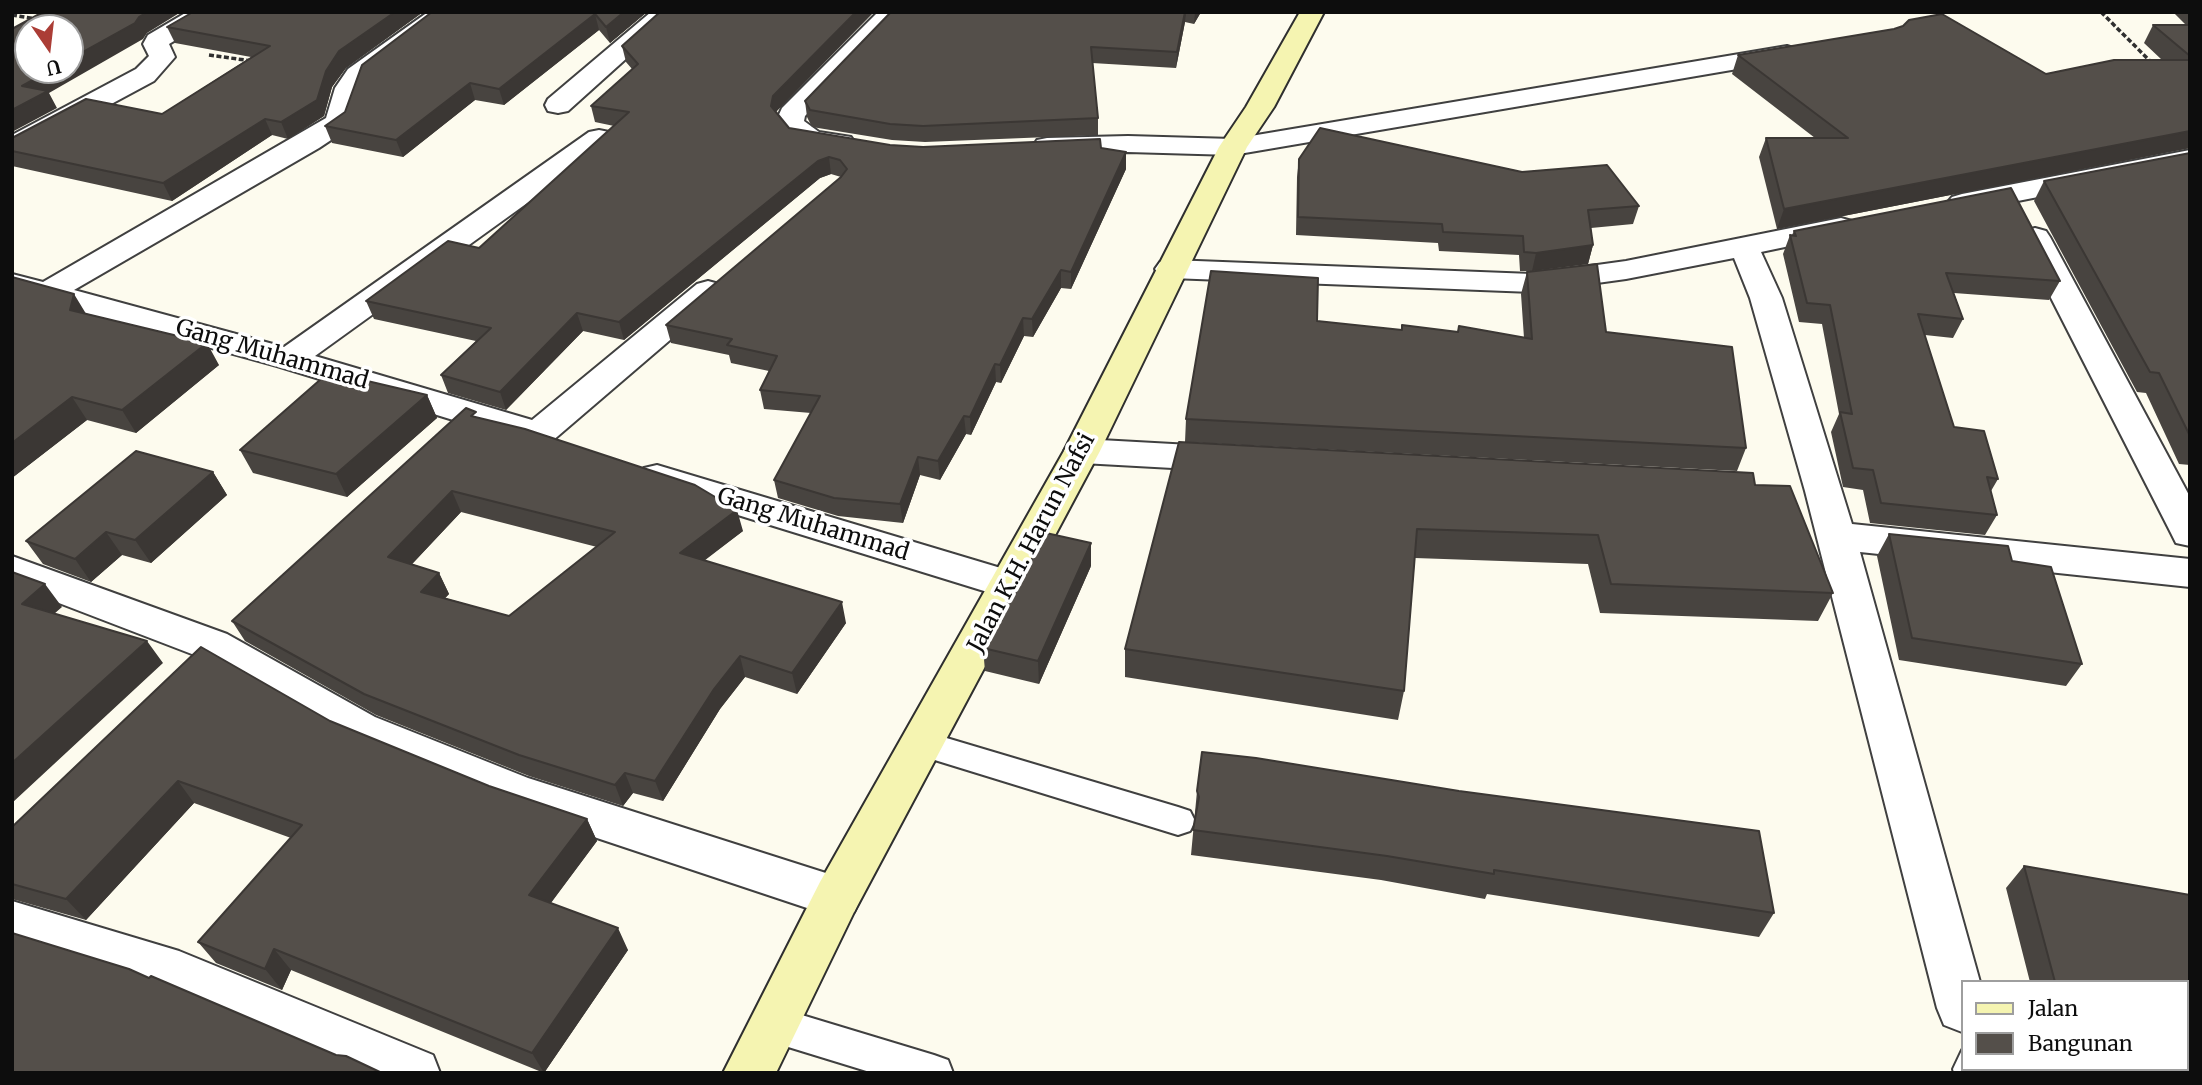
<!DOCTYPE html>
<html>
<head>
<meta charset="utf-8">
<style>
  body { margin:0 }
  #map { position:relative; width:2202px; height:1085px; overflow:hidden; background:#fdfbee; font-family:Merriweather,serif }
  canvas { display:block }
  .frame { position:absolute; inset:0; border:14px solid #0d0d0d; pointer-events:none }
  .legend { position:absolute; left:1961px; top:980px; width:228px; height:91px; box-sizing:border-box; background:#fff; border:2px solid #9e9e9e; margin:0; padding:9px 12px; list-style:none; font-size:21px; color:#0d0d0d }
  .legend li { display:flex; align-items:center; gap:14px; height:35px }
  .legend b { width:35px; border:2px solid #9e9e9e }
  .north { position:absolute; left:14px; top:14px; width:70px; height:70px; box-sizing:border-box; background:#fff; border:2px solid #9e9e9e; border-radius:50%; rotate:166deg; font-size:19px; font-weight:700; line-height:28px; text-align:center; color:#0d0d0d }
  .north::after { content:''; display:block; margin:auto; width:24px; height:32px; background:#ab3d36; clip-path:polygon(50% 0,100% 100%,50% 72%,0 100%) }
</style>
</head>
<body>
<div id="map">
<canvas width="2202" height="1085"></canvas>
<div class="frame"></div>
<ul class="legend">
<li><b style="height:9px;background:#f5f4b1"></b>Jalan</li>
<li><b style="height:19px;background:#544f4a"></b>Bangunan</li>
</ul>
<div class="north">U</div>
</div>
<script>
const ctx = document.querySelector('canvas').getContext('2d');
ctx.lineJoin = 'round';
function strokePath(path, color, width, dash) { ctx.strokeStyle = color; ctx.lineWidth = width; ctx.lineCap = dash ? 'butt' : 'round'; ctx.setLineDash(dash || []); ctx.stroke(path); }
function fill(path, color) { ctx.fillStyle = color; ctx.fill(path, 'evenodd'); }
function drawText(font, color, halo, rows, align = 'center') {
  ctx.font = font + ' Merriweather,serif'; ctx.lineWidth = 7; ctx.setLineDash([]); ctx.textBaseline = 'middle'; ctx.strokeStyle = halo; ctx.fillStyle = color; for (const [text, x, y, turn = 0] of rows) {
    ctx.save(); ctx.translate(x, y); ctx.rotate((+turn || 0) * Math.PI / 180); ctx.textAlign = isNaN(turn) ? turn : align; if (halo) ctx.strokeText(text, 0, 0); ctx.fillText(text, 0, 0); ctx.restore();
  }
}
const service = new Path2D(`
  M923 731 1178 807 1190 811 1195 821 1190 831 1178 835 912 753 907 744 912 735Z
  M772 1006 934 1055 948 1060 953 1073H873L772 1042 759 1036 753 1024 759 1012Z`);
const minor = new Path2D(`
  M187 12H217L214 17 169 44 175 57 154 81 22 152 12 154V135L136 69 149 56 143 44 148 35Z
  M428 12H456L366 80 361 88 349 128 319 148 74 290 284 347 589 132 599 130 609 132 613 138 609 144 315 356 532 420 697 284 708 281 719 284 724 291 719 298 551 442 538 446 525 442 277 366 12 293V274L43 282 326 118 335 88 348 69Z
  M651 12H678L568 111 558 113 548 111 545 105 548 99Z
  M878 12H904L805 116 804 121 819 132 851 137 855 143 851 149C824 156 790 146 776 121L782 108Z
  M1787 46 1796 49 1800 54 1796 59 1233 155 1128 152 1047 154 1037 152 1033 146 1037 140 1047 138 1128 136 1233 139Z
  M2190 150V167L1962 212 1952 209 1947 203 1952 197 1962 194Z
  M1841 218 1852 221 1856 227 1852 233 1761 252 1782 298 1852 524 2190 559V587L1860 552 1980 982H1962V1032L1944 1025 1937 1008 1805 491 1750 298 1734 258 1626 279 1532 292 1171 278 1160 276 1155 269 1160 262 1171 260 1532 274 1626 261Z
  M2035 228 2046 231 2050 237 2190 497V546L2176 543 2171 533 2020 237 2024 231Z
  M1082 439 1227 447 1240 450 1245 459 1240 468 1227 471 1082 463 1069 459 1064 451 1069 443Z
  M657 465 1024 575 1030 585 1024 595 1010 599 644 486 639 477 644 468Z
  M12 556 227 634 375 717 528 778 854 882 861 897 854 912 837 918 501 806 345 741 197 656 12 585Z
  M12 901 179 951 433 1055 440 1073H353L171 994 12 945Z
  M1962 1050V1069H2005L2006 1073H1954L1953 1069Z`);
const secondary = new Path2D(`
  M1300 12H1324L1274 107 1247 147 1100 451 854 912 776 1073H723L820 882 1064 451 1219 147 1246 107Z`);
strokePath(service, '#404040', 4);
strokePath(minor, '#404040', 4);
strokePath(secondary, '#2f2f2f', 4);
strokePath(new Path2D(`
  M2101 12 2152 63
  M12 15 36 19
  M209 55 252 61`), '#2f2f2f', 3.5, [5, 2.5]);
fill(service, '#fff');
fill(minor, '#fff');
fill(secondary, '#f5f4b1');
fill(new Path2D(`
  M193 12H423L346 68 332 87 324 116 288 139 272 135 172 201 12 166V138L162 114 251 57 175 43 167 27Z
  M432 12H647L610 43 599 30 504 105 475 100 403 157 332 143 325 126 345 112Z
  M891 12H1201L1194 24 1185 22 1176 68 1092 63 1098 118V135L925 142 892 140 812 127 807 117 805 101Z
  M2173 12H2190V148L1777 229 1759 157 1766 138H1815L1732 74 1738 55 2046 74 2162 60 2144 43 2153 25H2186Z
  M622 46 776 112 789 128 890 145 923 147 1101 148 1126 169 1071 289 1061 288 1033 337 1024 336 1001 383 996 382 971 435 966 434 940 480 920 475 903 523 838 516 778 498 774 480 811 413 764 409 760 390 769 371 731 363 729 355 671 343 666 325 841 177 831 174 820 178 624 340 583 331 506 410 448 393 441 375 476 341 374 319 366 301 479 248 614 126 595 122 591 106 632 69 626 62Z
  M2190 153V465L2179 464 2146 393 2137 392 2034 201 2044 181Z
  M1299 159 1639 206 1633 224 1591 228 1593 245 1588 264 1532 271H1520L1519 255 1439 251 1438 243 1296 235 1297 177Z
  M1794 231 2060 281 2049 300 1954 293 1963 319 1953 338 1925 335 1954 427 1998 479 1991 491 1997 515 1985 535 1870 523 1863 490 1843 487 1831 432 1839 414 1822 324 1799 322 1783 254 1790 235H1792Z
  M1527 272 1606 332 1746 448 1737 471 1185 442 1186 419 1402 330 1458 332 1524 338 1521 294Z
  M86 314 219 365 136 433 87 420 12 478Z
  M427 395 437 418 347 497 253 473 240 450Z
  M478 418 743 531 704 560 846 623 797 694 745 677 720 709 663 801 633 793 623 806 529 776 376 715 245 641 232 621ZM461 512 597 547 509 616 445 598 449 594 439 573 412 564Z
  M1179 442 1755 485 1833 593 1818 621 1600 613 1588 564 1415 558 1404 691 1398 720 1125 677V649Z
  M213 472 227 495 151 563 122 555 91 582 43 564 26 541Z
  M1889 534 2012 561 2082 664 2066 686 1899 660 1877 556Z
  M1091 566 1039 684 985 671 983 648Z
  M330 721 489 786 587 819 597 841 551 903 628 950 544 1073 291 970 282 990 216 963 198 942 291 838 194 803 86 920 12 899V827Z
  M1197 791 1774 913 1759 937 1487 894 1485 899 1381 880 1191 855Z
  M2024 866 2190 895V1032H2186V982H2030L2006 888Z`), '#484440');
fill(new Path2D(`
  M147 12H181L147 33 143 39 49 93 57 108 12 132V110L22 86 51 70H70V59Z
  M395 12H423L346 68 332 87 324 116 288 139 281 122 339 51Z
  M624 12H647L610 43 606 27Z
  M856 12H874L776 112 771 106 773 96Z
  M1185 12H1186L1185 22 1176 68 1177 52Z
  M1195 12H1201L1194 24Z
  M595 14 599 30 504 105 499 89Z
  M470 83 475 100 403 157 396 140Z
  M265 119 272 135 172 201 163 183Z
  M2190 131V148L1777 229 1784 209Z
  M1126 152V169L1071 289V272Z
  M829 157 831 174 820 178 624 340 619 322 818 161Z
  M1593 245 1588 264 1532 271 1536 253Z
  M1061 270V288L1033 337 1032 319Z
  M74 294 88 317 70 310Z
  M577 313 583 331 506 410 500 392Z
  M1023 318 1024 336 1001 383 1000 365Z
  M207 343 219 365 136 433 122 410Z
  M995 364 996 382 971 435 970 417Z
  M427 395 437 418 347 497 336 474Z
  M72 397 87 420 12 478V443Z
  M964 416 966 434 940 480 938 461Z
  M918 457 920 475 903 523 900 504Z
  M213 472 227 495 151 563 135 540Z
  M452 491 461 512 399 578 388 557Z
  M737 510 743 531 687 574 680 553Z
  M106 532 122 555 91 582 75 559Z
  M1091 543V566L1039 684 1038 661Z
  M439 573 449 594 431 613 421 592Z
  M45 584 62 607 39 627 22 604Z
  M842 602 846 623 797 694 792 673Z
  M147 641 163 663 12 803V763Z
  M740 656 745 677 720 709 663 801 655 781 714 689Z
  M625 773 633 793 623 806 615 785Z
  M178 781 194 803 86 920 66 899Z
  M587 819 597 841 540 917 529 895Z
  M618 928 628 950 544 1073 532 1053Z
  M274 949 291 970 282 990 265 969Z`), '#3b3734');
const building = new Path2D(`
  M43 12H147L139 17 135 23 70 59V28H28V70H51L22 86 48 91 12 110V29Z
  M193 12H395L339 51 326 71 317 100 281 122 265 119 163 183 12 151V138L86 99 162 114 270 46 167 27Z
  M432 12H624L606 27 595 14 499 89 470 83 396 140 325 126 345 112 362 65Z
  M660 12H856L773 96 771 106 789 128 890 145 923 147 1100 139 1101 148 1126 152 1071 272 1061 270 1032 319 1023 318 1000 365 995 364 970 417 964 416 938 461 918 457 900 504 834 498 774 480 820 396 760 390 777 356 727 345 732 339 666 325 841 177 847 169 840 160 829 157 818 161 619 322 577 313 500 392 441 375 491 328 366 301 448 241 479 248 629 112 591 106 638 64 622 46Z
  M891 12H1185L1177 52 1091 47 1098 118 923 126 890 124 810 110 805 101Z
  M1942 14 2046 74 2114 60H2190V131L1784 209 1766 138H1848L1738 55 1894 29 1903 26 1909 20Z
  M2153 25H2190V56Z
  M1320 128 1522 172 1607 165 1639 206 1588 210 1593 245 1536 253 1524 252 1523 236 1443 232 1442 224 1298 217 1299 159Z
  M2190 153V436L2159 373 2150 372 2044 181Z
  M2011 188 2060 281 1946 273 1963 319 1918 314 1954 427 1984 431 1998 479 1987 477 1997 515 1881 503 1873 470 1853 468 1840 412 1852 414 1830 305 1807 303 1790 235 1796 236 1794 231Z
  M1597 264 1606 332 1732 347 1746 448 1186 419 1211 271 1318 278 1317 321 1402 330V325L1458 332 1459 326 1532 339 1527 272Z
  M12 277 74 294 70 310 207 343 122 410 72 397 12 443Z
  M329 372 427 395 336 474 240 450Z
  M466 408 476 412 471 416 525 429 695 485 737 510 680 553 842 602 792 673 740 656 714 689 655 781 625 773 615 785 519 755 364 694 232 621ZM452 491 615 532 509 616 421 592 439 573 388 557Z
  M1179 442 1753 473 1755 485 1790 486 1833 593 1611 584 1598 535 1417 529 1404 691 1125 649Z
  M136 451 213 472 135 540 106 532 75 559 26 541Z
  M1046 533 1091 543 1038 661 983 648Z
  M1889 534 2008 546 2012 561 2051 567 2082 664 1912 638Z
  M12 572 45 584 22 604 147 641 12 763Z
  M201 647 330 721 489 786 587 819 529 895 618 928 532 1053 274 949 265 969 198 942 302 825 178 781 66 899 12 884V827Z
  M1202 752 1256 758 1459 791 1759 831 1774 913 1494 870V874L1387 856 1193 830 1199 797 1197 791Z
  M2024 866 2190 895V1007H2186V982H2055Z
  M12 933 129 969 149 978 151 976 336 1055 346 1056 382 1073H12Z`);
fill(building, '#544f4a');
strokePath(building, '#3b3734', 2);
drawText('23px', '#0d0d0d', '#fff', [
  ["Gang Muhammad",272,355,16],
  ["Gang Muhammad",813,525,17],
  ["Jalan K.H. Harun Nafsi",1032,543,-62]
]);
</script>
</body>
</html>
